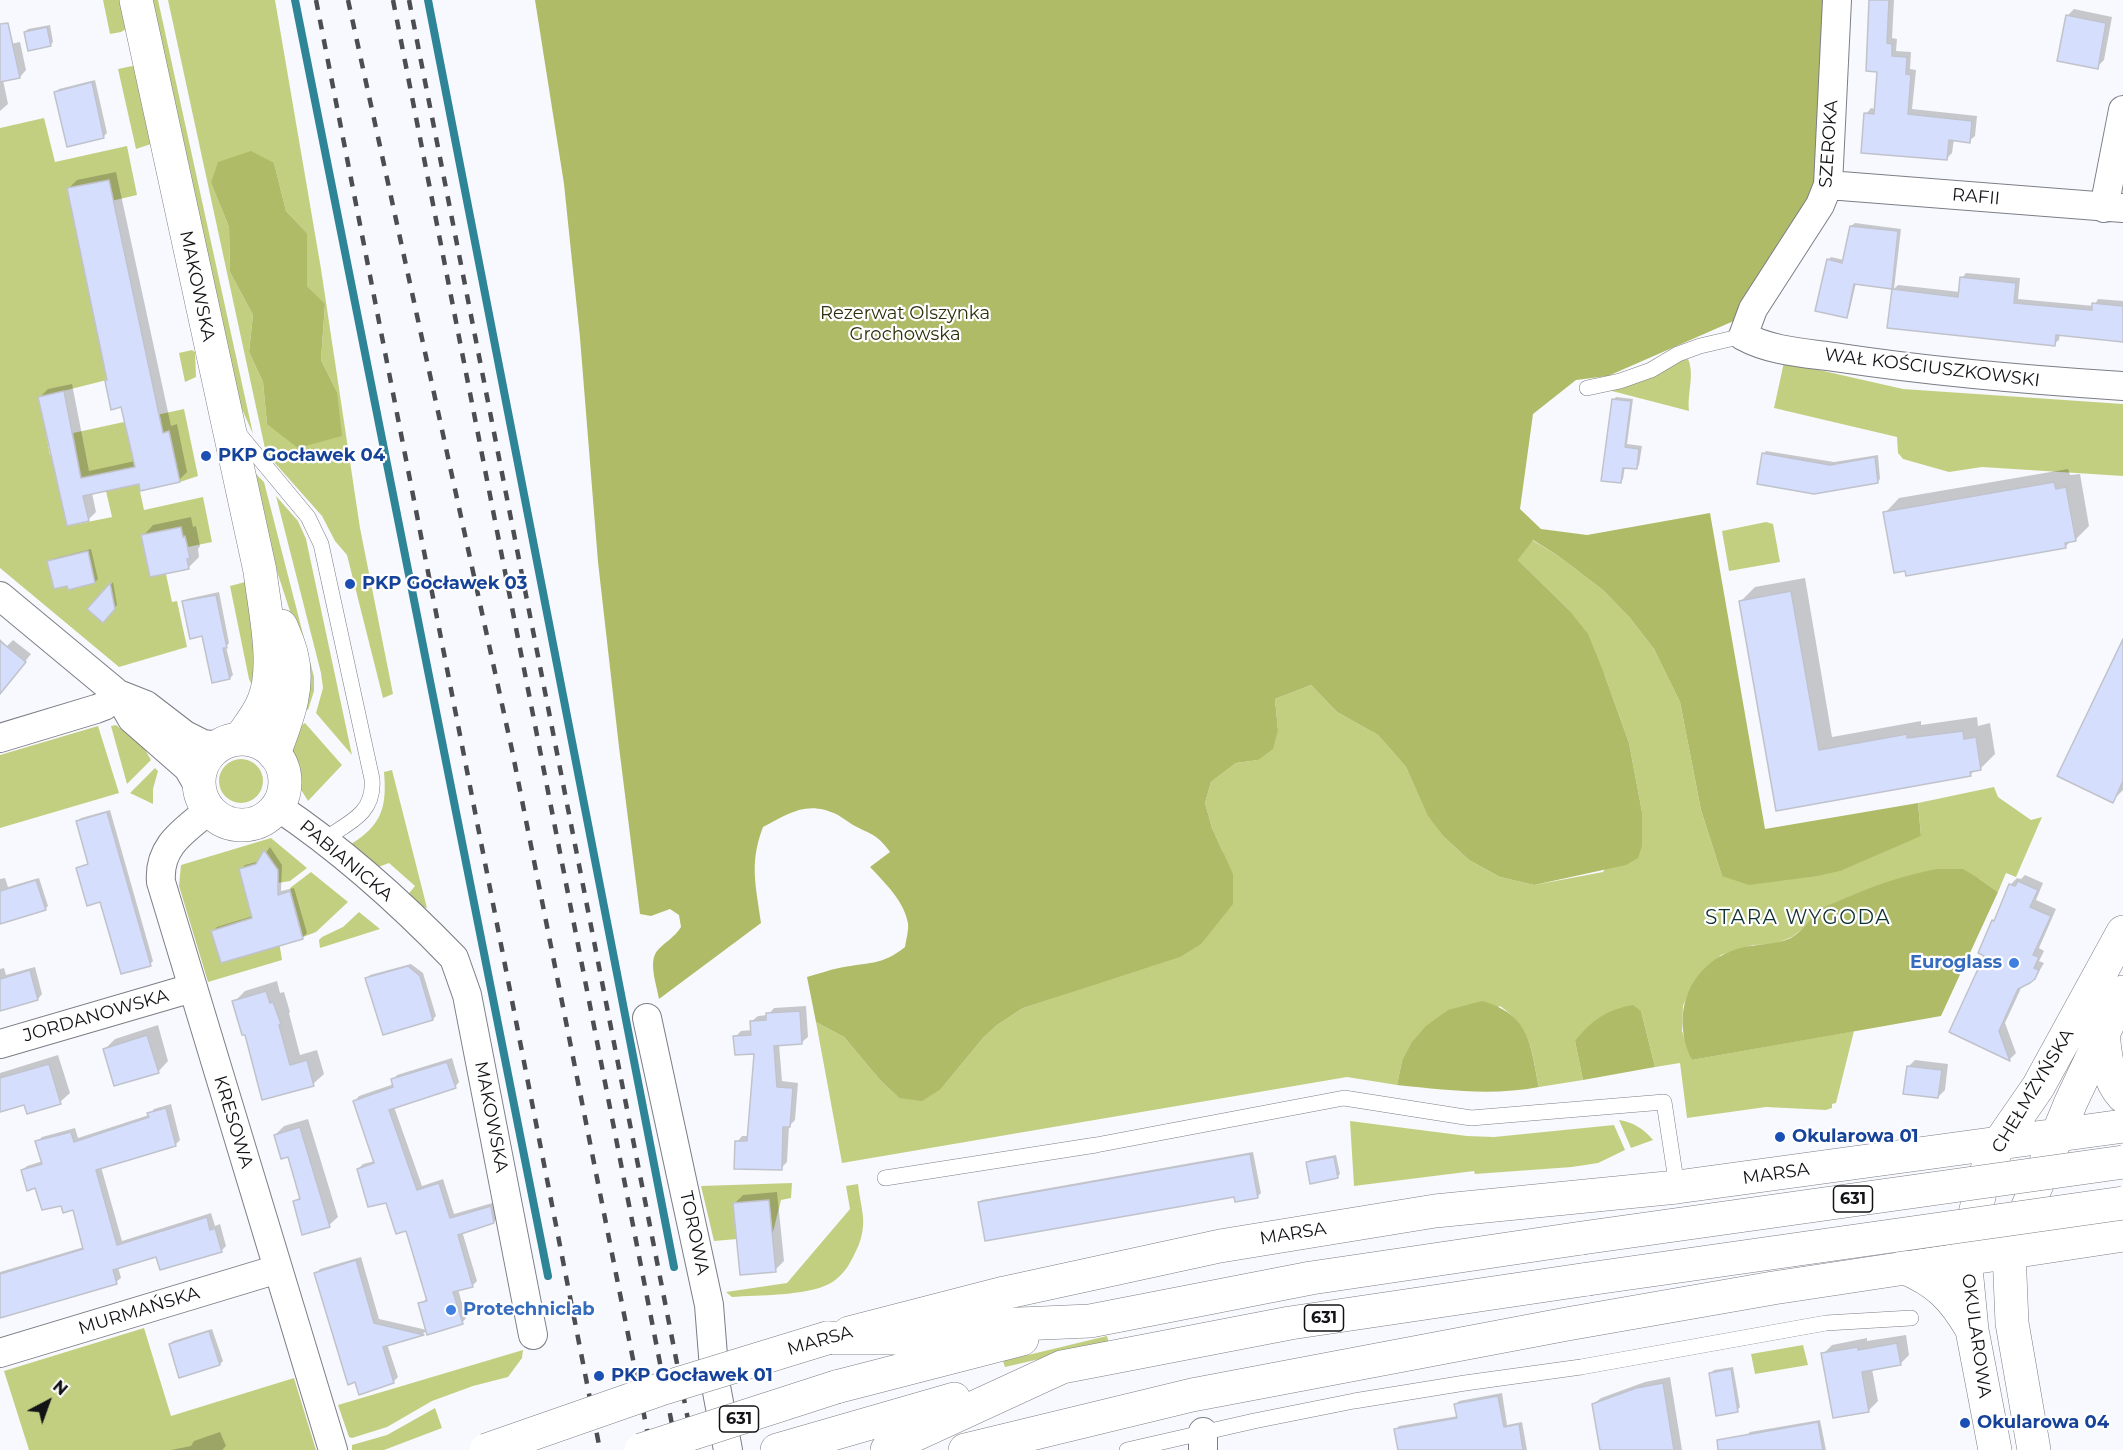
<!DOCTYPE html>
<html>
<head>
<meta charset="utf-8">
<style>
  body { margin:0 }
  #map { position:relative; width:2123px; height:1450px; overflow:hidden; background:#f8f9fe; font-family:Montserrat,sans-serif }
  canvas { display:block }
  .north { position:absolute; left:18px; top:1372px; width:60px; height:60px; -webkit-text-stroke:4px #fff; paint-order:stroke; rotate:41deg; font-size:16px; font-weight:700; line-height:24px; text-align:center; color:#121316 }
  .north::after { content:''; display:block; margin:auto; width:21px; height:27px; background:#121316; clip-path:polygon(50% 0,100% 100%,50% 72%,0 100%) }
</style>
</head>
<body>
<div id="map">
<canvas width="2123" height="1450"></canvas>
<div class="north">N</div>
</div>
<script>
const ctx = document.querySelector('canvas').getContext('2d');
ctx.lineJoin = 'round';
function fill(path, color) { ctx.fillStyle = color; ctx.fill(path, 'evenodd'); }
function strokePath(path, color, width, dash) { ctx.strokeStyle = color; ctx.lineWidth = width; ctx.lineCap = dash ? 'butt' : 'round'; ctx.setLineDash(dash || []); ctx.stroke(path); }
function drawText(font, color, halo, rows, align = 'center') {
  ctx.font = font + ' Montserrat,sans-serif'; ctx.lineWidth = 4.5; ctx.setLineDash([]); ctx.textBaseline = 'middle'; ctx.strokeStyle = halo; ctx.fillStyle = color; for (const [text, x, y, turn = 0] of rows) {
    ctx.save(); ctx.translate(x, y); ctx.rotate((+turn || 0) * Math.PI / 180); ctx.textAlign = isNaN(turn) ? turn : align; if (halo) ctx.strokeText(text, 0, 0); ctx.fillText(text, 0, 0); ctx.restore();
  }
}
fill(new Path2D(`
  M103 0H120L126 29 121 32 110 34Z
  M151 0H158L253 434 238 400Z
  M168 0H275L321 269 360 528 393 694 383 698 347 555 335 541 322 516 266 453ZM274 163 286 211 307 233V286L325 305 321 360 337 392 267 424 263 382 249 352 253 315 230 272 229 227 211 183Z
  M132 66 134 67 151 144 136 149 118 69Z
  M44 118 55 162 127 146 137 195 111 201 108 180 67 188 107 380 39 397 50 455 76 450 73 433 184 409 198 476 180 482 169 432 129 441 144 510 203 497 212 542 188 547 185 536 183 537 180 527 141 535 150 577 166 574 172 602 177 601 187 647 119 667 0 568V128ZM102 474 112 517 68 526 58 483Z
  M192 350 195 352 196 377 185 382 179 353Z
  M1688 359C1695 375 1687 393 1689 411L1612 391 1613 389 1674 362Z
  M1784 362 1903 389 2123 404V476L1982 467 1949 472 1903 459 1898 453 1897 437 1774 408Z
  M255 473 264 482 314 677V691L308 710 301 707 302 648 272 556Z
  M276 496 298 521 306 539 352 755 316 713 323 688 321 673Z
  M1766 522 1773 524 1780 562 1729 571 1722 531Z
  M1532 540 1557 555 1603 590 1630 618 1654 649 1680 702 1701 810 1722 876 1921 836 1918 803 1994 787 1998 797 2031 820 2042 817 2016 877 2006 873 1998 892 1978 878 1806 926 1792 937 1774 944 1753 945 1721 955 1688 994 1683 1006 1682 1031 1692 1060 1854 1031 1836 1103 1832 1104V1108L1826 1110 1766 1107 1687 1118 1680 1063 1655 1067 1641 1011 1575 1041 1583 1080 1539 1087C1531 1051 1533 1029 1500 1006L1402 1061 1397 1085 1347 1077 842 1163 816 1022 844 1037 880 1080 899 1098 941 1089 983 1038 997 1025 1023 1008 1127 973 1155 965 1223 852 1212 828 1205 803 1211 782 1236 763 1258 760 1278 730 1275 699 1311 685 1337 712 1378 735 1406 767 1428 815 1443 836 1469 860 1500 877 1534 885 1603 872 1642 812 1629 743 1605 676 1569 610 1518 560Z
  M245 582 261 656 253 687 249 679 230 586Z
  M305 723 342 765 308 801 300 788 290 743 299 727Z
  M116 725 144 748 151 760 127 784 111 726Z
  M98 726 119 793 0 828V755Z
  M219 781a22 22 0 1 1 44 0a22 22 0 1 1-44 0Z
  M155 768 158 771 153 789V804L130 793Z
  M392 770 427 908 420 907 406 897 415 886 389 863 376 868 351 844C382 825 387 807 384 772Z
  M271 838 307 868 290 881 278 883V870L264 850 282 960 208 982 179 886 181 865Z
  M311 872 348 902 316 932 303 937 290 888Z
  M359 912 380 929 320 948 319 940 322 937 343 927Z
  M1619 1120C1633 1122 1644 1129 1653 1140L1631 1148Z
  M1350 1121 1467 1136 1494 1137 1614 1125 1625 1150 1598 1163 1572 1167 1475 1174 1474 1171 1354 1186Z
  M792 1183 791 1198 781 1200 772 1236 714 1241 701 1186Z
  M858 1184C859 1195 862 1206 863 1217 864 1229 861 1242 855 1253 849 1266 842 1277 829 1284 806 1296 758 1295 732 1297L726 1292 787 1283 850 1209 846 1186Z
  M144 1328 171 1416 294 1378 316 1450H29L4 1371Z
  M1107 1336 1109 1343 1005 1367 1003 1361Z
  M1803 1345 1808 1365 1755 1374 1751 1354Z
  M523 1350 522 1358 508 1377 473 1386 432 1401 387 1427 352 1438 349 1437 338 1405Z
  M435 1408 442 1428 384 1450H352V1445L387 1435Z`), '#c3cf80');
fill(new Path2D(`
  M535 0H1828L1818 196 1736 320 1608 376 1576 380 1533 414 1520 509 1541 529 1587 535 1710 513 1765 829 1918 803 1921 836 1840 871 1817 876 1749 885 1722 876 1701 810 1680 702 1654 649 1630 618 1603 590 1557 555 1533 540 1518 560 1569 610 1588 634 1605 676 1629 743 1642 812V846L1638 858 1626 865 1534 885 1500 877 1469 860 1443 836 1428 816 1406 767 1378 735 1337 712 1311 685 1275 699 1278 730 1273 749 1258 760 1236 763 1211 782 1205 803 1212 828 1233 874V904L1201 944 1180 957 1023 1008 997 1025 983 1038 941 1089 922 1101 899 1098 880 1080 844 1037 816 1022 807 977C818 974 829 970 839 968 867 962 882 966 905 947 906 940 909 930 908 923 904 901 885 883 870 867L890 852C877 834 872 835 853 825 848 822 843 818 838 815 807 800 790 813 763 827 749 864 756 885 761 923L659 999C657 986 648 962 657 951 665 942 675 937 681 927L679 915 670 909 651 916 640 914 619 747 598 562 580 338 564 184Z
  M251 151 274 163 286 211 307 233V286L325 304 321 360 337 392 342 436 298 448 267 424 263 382 249 352 253 315 230 272 229 227 211 183 218 162Z
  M1937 869H1963L1978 878 1998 892 1941 1016 1692 1060C1670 1015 1688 965 1737 949 1755 943 1773 946 1791 938 1803 931 1810 918 1821 910 1826 905 1835 903 1841 900 1873 886 1904 875 1937 869Z
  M1482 1001C1531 1015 1530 1044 1539 1087 1492 1096 1445 1090 1397 1085L1402 1061 1412 1042 1426 1026 1448 1010Z
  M1633 1005 1641 1011 1655 1067 1583 1080 1575 1041C1592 1020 1606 1010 1633 1005Z`), '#afbb66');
fill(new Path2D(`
  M1869 0H1894L1892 38 1897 39 1896 51 1911 52 1910 69 1916 70 1912 109 1977 116 1975 136 1969 141 1954 139 1952 153 1947 158 1866 114 1871 108 1875 109 1878 70Z
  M2074 9 2112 17 2104 60 2097 67 2067 16Z
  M50 25 53 42 50 45 25 32 28 29Z
  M20 42 26 70 20 77 3 80 8 104 0 111V46Z
  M95 80 107 133 104 136 56 92 59 89Z
  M116 172 171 426 177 424 187 472 179 480 140 483 92 493 96 512 88 520 40 397 48 389 72 384 89 471 135 461 123 406 108 380 69 188 77 180Z
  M1855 223 1901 229 1894 289 1898 285 1960 292 1962 278 1966 273 2020 278 2018 299 2094 306 2098 299 2123 301V340L2060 334 2059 340 2054 344 1889 326 1893 288 1856 283 1849 313 1846 316 1828 260 1831 257 1844 260 1851 226Z
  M1616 397 1633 399 1627 444 1642 446 1639 465 1636 468 1625 466 1623 479 1620 482 1613 400Z
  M1766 451 1834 462 1878 455 1880 479 1877 482 1763 454Z
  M2068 469 2070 475 2080 474 2089 526 2075 540 2071 541 2065 547 1885 513 1899 498Z
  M191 517 193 527 196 526 200 546 198 549 199 557 189 567 151 575 143 536 153 525Z
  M91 549 98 579 95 582 49 562 52 559Z
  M1805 578 1832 737 1921 721V725L1977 717 1978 726 1990 723 1995 754 1981 768 1976 769 1970 775 1777 809 1741 601 1755 587Z
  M113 582 117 605 103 621 89 609Z
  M219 592 229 643 226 647 233 675 230 678 184 602 187 599Z
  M0 639 7 646 13 640 31 654 0 693Z
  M2123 642V790L2112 801Z
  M110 810 153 961 150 964 77 869 90 863 78 821 81 818Z
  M270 847 282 865 281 891 294 888 307 933 303 937 222 961 213 931 217 927 253 916 240 870 245 865 260 861Z
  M2025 875 2043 883 2036 900 2056 909 2039 948 2044 951 2039 961 2044 963 2037 975 2022 986 2005 1023 2016 1053 2010 1059 1950 1031 1986 955 1980 952 1993 921 1998 916 2011 884 2017 878 2021 879Z
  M5 878 8 887 39 878 48 906 45 909 0 902V879Z
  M411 964 423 973 436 1016 433 1019 384 1033 367 978 370 975Z
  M35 967 42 994 38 999 0 1010V969L4 968 6 975Z
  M277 981 280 993 284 992 290 1012 289 1013 300 1055 317 1050 324 1074 313 1084 246 1033 234 1002 245 991Z
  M806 1006 808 1037 802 1042 779 1044 782 1081 798 1083 795 1120 789 1126 787 1162 781 1168 737 1142 742 1136H749L756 1052 735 1037 741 1031 752 1030V1021L758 1016 768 1015 774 1008Z
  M158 1025 168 1061 158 1072 105 1049 115 1039Z
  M58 1055 70 1093 60 1102 25 1104 0 1111V1073Z
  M452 1058 459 1082 455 1087 394 1107 422 1186 443 1179 454 1214 496 1202 498 1217 494 1222 462 1231 477 1281 472 1286 458 1289 466 1318 462 1323 419 1304 428 1298 407 1229 387 1201 358 1169 363 1164 375 1161 355 1101 359 1096 394 1084 393 1080 397 1075Z
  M1915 1060 1948 1064 1945 1090 1938 1097 1908 1067Z
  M171 1104 180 1140 175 1145 101 1167 122 1241 211 1213 215 1226 220 1224 226 1246 221 1251 157 1255 118 1267 121 1278 116 1282 0 1317V1272L84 1247 74 1209 62 1204 36 1186 22 1170 27 1166 43 1161 37 1142 42 1137 75 1128 78 1138 149 1115 154 1109Z
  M308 1119 338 1217 329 1225 295 1202 301 1196 289 1155 275 1135 284 1126Z
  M1253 1152 1261 1193 1258 1196 979 1203 982 1200Z
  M1336 1155 1340 1174 1337 1177 1307 1163 1310 1160Z
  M777 1192 784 1261 775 1270 734 1204 743 1195Z
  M361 1257 379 1319 427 1330 423 1334 387 1344 398 1377 393 1382 316 1274 320 1269Z
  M212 1329 223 1361 220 1364 180 1376 170 1344 173 1341Z
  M1906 1335 1909 1355 1900 1364 1872 1369 1878 1401 1869 1410 1823 1354 1832 1345 1867 1338V1341Z
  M1733 1367 1740 1407 1737 1410 1711 1373 1714 1370Z
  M1670 1377 1682 1450H1602L1594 1404 1601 1398 1645 1382Z
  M1502 1393 1507 1425 1522 1422 1527 1450H1400L1396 1430 1399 1426 1458 1416 1456 1404 1459 1401Z
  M1820 1420 1826 1450H1750L1747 1435 1750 1432Z
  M220 1432 226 1446 222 1450H171L191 1446 194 1441Z`), '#0003');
strokePath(new Path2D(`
  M295 0 548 1276
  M428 0 674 1267`), '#2f8598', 8);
const building = new Path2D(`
  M1869 0H1889L1887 43 1892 44V56L1907 57 1906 74 1911 75 1908 114 1972 121 1970 143 1949 140 1947 160 1861 153 1864 113 1874 114 1877 72 1866 71Z
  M2066 15 2106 23 2098 69 2057 61Z
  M8 23 20 78 0 82V24Z
  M47 27 51 46 28 51 24 32Z
  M92 82 104 138 67 147 54 92Z
  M109 180 163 433 169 431 180 482 140 491 139 484 83 496 89 521 67 526 38 397 64 391 81 478 135 467 121 407 111 410 105 381 107 380 67 188Z
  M1850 226 1898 231 1892 289 1854 284 1847 318 1815 311 1827 259 1842 263Z
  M1960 277 2016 283 2014 303 2092 310V303L2123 306V342L2056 335 2055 346 1887 328 1892 289 1958 297Z
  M1612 399 1631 401 1625 447 1639 449 1637 469 1623 468 1621 483 1601 481Z
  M1762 453 1830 465 1875 457 1878 483 1814 494 1757 484Z
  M2054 482 2056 489 2066 487 2076 541 2065 543 2066 548 1906 576 1905 571 1894 573 1883 512Z
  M181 527 183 537 185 536 190 558 187 559 189 569 150 577 141 535Z
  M88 551 95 583 68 590 67 586 54 589 47 561Z
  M110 583 115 609 103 623 87 609Z
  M1791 591 1819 750 1907 734V738L1963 731 1964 739 1976 737 1981 770 1970 772 1971 776 1776 811 1739 601Z
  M216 595 227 648H223L230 679 212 683 202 636 190 639 182 601Z
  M2123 639V781L2113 803 2057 776Z
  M0 641 26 662 0 694Z
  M107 812 151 966 121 974 100 902 87 906 76 868 88 864 76 821Z
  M264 850 278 870V895L290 891 303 939 221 963 211 931 252 918 239 869 256 864Z
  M36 880 46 910 0 924V891Z
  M2018 881 2038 890 2030 907 2051 916 2033 955 2039 957 2034 968 2039 970 2035 979 2030 983 2018 989 1999 1031 2010 1061 1949 1032 1984 956 1978 953 1992 920 1994 921 2009 884 2015 886Z
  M408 966 420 976 433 1020 383 1035 365 978Z
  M30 970 38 1000 0 1011V979Z
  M266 991 270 1003 273 1002 281 1024 279 1025 290 1065 307 1060 314 1086 262 1100 245 1035H242L232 1001Z
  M800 1011 802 1044 774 1046 777 1087 793 1088 790 1127H783L782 1170 734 1169 735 1141H747L754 1054 735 1055 733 1036 751 1035 750 1021 766 1020V1013Z
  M147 1035 159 1073 114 1086 103 1049Z
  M447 1062 456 1088 389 1110 417 1190 439 1183 450 1218 491 1206 494 1223 458 1235 473 1287 453 1292 463 1324 427 1335 418 1303 427 1301 406 1231 396 1234 386 1203 368 1207 357 1169 374 1163 353 1101 393 1087 391 1079Z
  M49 1064 61 1104 27 1114 24 1105 0 1112V1078Z
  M1907 1066 1942 1070 1938 1098 1903 1094Z
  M166 1108 176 1146 96 1170 117 1245 207 1217 210 1230 215 1228 222 1252 160 1270 156 1257 113 1270 117 1284 0 1318V1274L83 1249 73 1210 63 1213 61 1206 42 1210 35 1188 27 1191 21 1170 42 1164 35 1141 71 1132 74 1142 149 1117 147 1113Z
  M300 1127 330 1227 302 1235 293 1201 300 1199 288 1157 281 1159 274 1135Z
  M1250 1154 1258 1198 1235 1202 1234 1197 985 1241 978 1202Z
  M1334 1157 1338 1178 1310 1184 1306 1162Z
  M769 1200 776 1272 740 1275 733 1203Z
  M356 1260 374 1323 424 1335 383 1347 394 1383 359 1395 355 1382 348 1385 314 1273Z
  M209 1331 220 1365 179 1378 169 1344Z
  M1897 1343 1901 1365 1862 1372 1869 1412 1833 1418 1821 1353 1858 1347V1350Z
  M1731 1369 1738 1412 1716 1416 1709 1373Z
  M1663 1383 1674 1450H1600L1592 1404 1636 1388Z
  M1498 1396 1504 1427 1519 1424 1523 1450H1398L1394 1429 1457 1418 1454 1404Z
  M1818 1422 1823 1450H1718L1717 1440Z`);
fill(building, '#d5defd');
strokePath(building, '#c0c3cb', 1.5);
const lane = new Path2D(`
  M1587 388 1620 381 1651 370 1678 354 1700 346 1743 336
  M240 435 308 517 321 544 372 779C375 814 348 823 323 840
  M885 1178 1096 1145 1344 1098 1471 1118 1664 1102 1677 1187
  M1127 1450 1254 1421 1354 1401 1465 1383 1581 1367 1826 1323 1911 1318`);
const street = new Path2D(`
  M1837 0 1828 185 1820 205 1753 309 1743 336C1772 352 1808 353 1841 358 1934 372 2029 380 2123 386
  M1828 185 2123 208
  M2104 208 2123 110
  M0 596 118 694 146 705 185 735 203 744 219 746
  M120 698 132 719 188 768 199 787
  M0 738 96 709 104 706 118 694
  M278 807C342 850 401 903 454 958L467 995 533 1335
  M209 810C184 831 158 846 161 882L333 1450
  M647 1018 709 1305 715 1381 728 1450
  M0 1044 192 988
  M0 1353 278 1269
  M1203 1450V1432`);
const secondary = new Path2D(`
  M136 0 260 571C264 607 278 666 264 700 259 714 248 727 240 739
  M199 782a43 43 0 1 1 86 0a43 43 0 1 1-86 0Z
  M274 754C285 723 300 690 292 657 290 646 285 636 281 626
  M2103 1032C2105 1054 2107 1079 2123 1096
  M1903 1267C1937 1281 1953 1297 1971 1328
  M849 1333 1004 1293 1220 1246 1435 1211 1677 1187 2123 1126
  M965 1450 1192 1395 1567 1324 1773 1288 2123 1235
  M1995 1450 1972 1330 1965 1258 1983 1179 2000 1142 2038 1087 2123 932
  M2034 1450 2012 1323 2009 1252 2071 1102 2123 992`);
const primary = new Path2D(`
  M827 1338H896L996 1325 1090 1321 1311 1278 1582 1238
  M836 1387 1022 1339
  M777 1450 954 1399
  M887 1450 897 1443 1062 1367 1290 1323 1588 1279`);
strokePath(lane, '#7c7e86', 16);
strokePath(street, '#7c7e86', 30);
strokePath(secondary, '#7c7e86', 34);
strokePath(primary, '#7c7e86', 34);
strokePath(lane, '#fff', 15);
strokePath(street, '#fff', 28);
strokePath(secondary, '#fff', 33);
strokePath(primary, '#fff', 33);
strokePath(new Path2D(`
  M316 0 600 1450
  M348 0 512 750 651 1450
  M393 0 677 1450
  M409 0 694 1450`), '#4c4d51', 4.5, [10, 10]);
const primaryBridge = new Path2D(`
  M1582 1238 2123 1162
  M1588 1279 2123 1203
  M486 1450 664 1388 827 1338
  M641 1450 836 1387`);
strokePath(primaryBridge, '#7c7e86', 34, []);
strokePath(primaryBridge, '#fff', 33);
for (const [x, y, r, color] of [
  [206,456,6,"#1a4fb4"],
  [350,584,6,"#1a4fb4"],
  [2014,963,6,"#3f7fe0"],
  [1780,1137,6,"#1a4fb4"],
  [451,1310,6,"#3f7fe0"],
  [599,1376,6,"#1a4fb4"],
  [1965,1423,6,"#1a4fb4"]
]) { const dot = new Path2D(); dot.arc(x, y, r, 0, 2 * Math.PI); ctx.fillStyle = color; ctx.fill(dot); strokePath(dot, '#fff', 2); }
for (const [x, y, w] of [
  [1853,1199,39],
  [1324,1318,39],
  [739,1419,39]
]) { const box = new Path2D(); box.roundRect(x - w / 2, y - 13, w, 26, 4.5); ctx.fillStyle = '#fff'; ctx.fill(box); strokePath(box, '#121316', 1.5); }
drawText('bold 16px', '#121316', null, [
  ["631",1853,1199],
  ["631",1324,1318],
  ["631",739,1419]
]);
drawText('18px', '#121316', '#fff', [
  ["SZEROKA",1829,144,-86],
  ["RAFII",1976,197,5],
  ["MAKOWSKA",197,286,78],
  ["WAŁ KOŚCIUSZKOWSKI",1932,368,7],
  ["PABIANICKA",346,861,40],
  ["JORDANOWSKA",96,1016,-16],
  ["CHEŁMŻYŃSKA",2033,1091,-59],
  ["MAKOWSKA",491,1117,79],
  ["KRESOWA",233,1122,73],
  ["MARSA",1776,1174,-8],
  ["TOROWA",694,1233,78],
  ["MARSA",1293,1234,-9],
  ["MURMAŃSKA",139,1311,-17],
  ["OKULAROWA",1976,1336,82],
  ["MARSA",820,1341,-16]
]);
drawText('18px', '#2c300b', '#fff', [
  ["Rezerwat Olszynka",905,314],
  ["Grochowska",905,335]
]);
drawText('bold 18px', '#164399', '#fff', [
  ["PKP Gocławek 04",218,456],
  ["PKP Gocławek 03",362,584],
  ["Okularowa 01",1792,1137],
  ["PKP Gocławek 01",611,1376],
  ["Okularowa 04",1977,1423]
], 'left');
drawText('bold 18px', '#366cbe', '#fff', [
  ["Euroglass",2002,963],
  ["Protechniclab",463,1310,"left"]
], 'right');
ctx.letterSpacing = '1.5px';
drawText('20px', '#10322f', '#fff', [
  ["STARA WYGODA",1798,918]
]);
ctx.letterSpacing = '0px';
</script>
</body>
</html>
